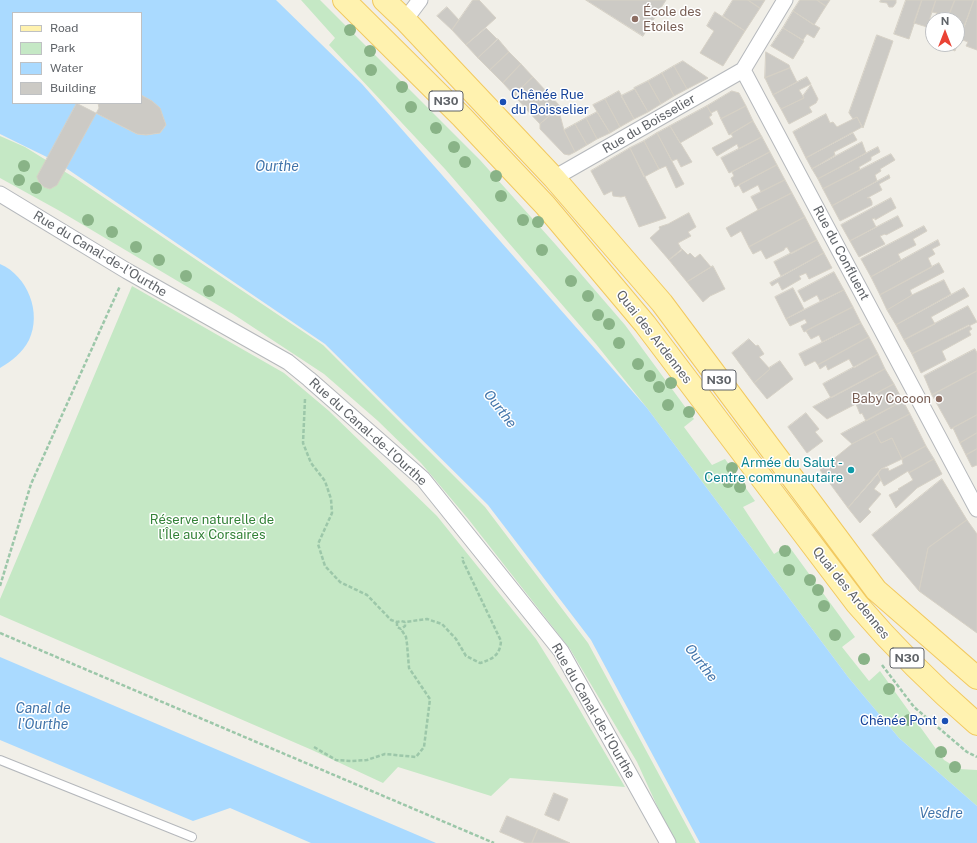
<!DOCTYPE html>
<html>
<head>
<meta charset="utf-8">
<style>
  body { margin:0 }
  #map { position:relative; width:977px; height:843px; overflow:hidden; background:#f1efe8; font-family:"Public Sans",sans-serif }
  canvas { display:block }
  .legend { position:absolute; left:12px; top:12px; width:130px; height:92px; box-sizing:border-box; background:#fff; border:1px solid #bfc1c3; margin:0; padding:5px 7px; list-style:none; font-size:12px; color:#5f6368 }
  .legend li { display:flex; align-items:center; gap:8px; height:20px }
  .legend b { width:20px; border:1px solid #bfc1c3 }
  .north { position:absolute; left:925px; top:12px; width:40px; height:40px; box-sizing:border-box; background:#fff; border:1px solid #bfc1c3; border-radius:50%; rotate:0deg; font-size:11px; font-weight:700; line-height:16px; text-align:center; color:#5f6368 }
  .north::after { content:''; display:block; margin:auto; width:14px; height:18px; background:#ea4335; clip-path:polygon(50% 0,100% 100%,50% 72%,0 100%) }
</style>
</head>
<body>
<div id="map">
<canvas width="977" height="843"></canvas>
<ul class="legend">
<li><b style="height:5px;background:#fff2af"></b>Road</li>
<li><b style="height:11px;background:#c5e8c5"></b>Park</li>
<li><b style="height:11px;background:#aadaff"></b>Water</li>
<li><b style="height:11px;background:#cccac5"></b>Building</li>
</ul>
<div class="north">N</div>
</div>
<script>
const ctx = document.querySelector('canvas').getContext('2d');
ctx.lineJoin = 'round';
function fill(path, color) { ctx.fillStyle = color; ctx.fill(path, 'evenodd'); }
function strokePath(path, color, width, dash) { ctx.strokeStyle = color; ctx.lineWidth = width; ctx.lineCap = dash ? 'butt' : 'round'; ctx.setLineDash(dash || []); ctx.stroke(path); }
function drawText(font, color, halo, rows, align = 'center') {
  ctx.font = font + ' "Public Sans",sans-serif'; ctx.lineWidth = 3; ctx.setLineDash([]); ctx.textBaseline = 'middle'; ctx.strokeStyle = halo; ctx.fillStyle = color; for (const [text, x, y, turn = 0] of rows) {
    ctx.save(); ctx.translate(x, y); ctx.rotate((+turn || 0) * Math.PI / 180); ctx.textAlign = isNaN(turn) ? turn : align; if (halo) ctx.strokeText(text, 0, 0); ctx.fillText(text, 0, 0); ctx.restore();
  }
}
fill(new Path2D(`
  M301 0H320L480 160 556 245 625 325 694 419 684 427 712 465 725 459 755 501 743 507 774 554 788 545 855 637 842 647 869 681 880 671 944 760 959 769 977 770V806L899 738 848 677 647 408 596 344 445 169 329 45 335 38Z
  M0 136 25 147 75 178 323 345 485 507 588 643 696 843H674L637 762 570 649 469 520 421 463 378 421 324 374 233 314 58 210 0 178Z
  M132 286 284 373 329 411 437 516 536 639 571 695 625 787 510 778 491 796 398 767 383 783 312 750 0 615V599Z`), '#c5e8c5');
fill(new Path2D(`
  M0 0H276L362 84 647 408 848 677 899 738 977 806V843H700L591 640 488 505 325 344 57 162 0 134ZM13 13H141V95C158 104 159 107 166 125L160 133 146 135 137 134 76 103H13Z
  M0 264C28 276 42 313 29 340 22 353 12 361 0 368Z
  M0 657 436 843H311L230 808 193 821 0 740Z`), '#aadaff');
const building = new Path2D(`
  M473 0H479L496 18 466 45 452 30Z
  M586 0H666L643 36Z
  M733 0H748L760 8 745 31 723 16Z
  M748 0H765L760 8Z
  M800 0H817L826 6 814 25 793 11Z
  M817 0H830L826 6Z
  M881 0H896V3L893 7H889L887 3 880 2Z
  M906 0H922L909 39 894 34Z
  M922 0H936L927 27 914 23Z
  M936 0H955L947 20H934L937 13 932 12Z
  M955 0H974L955 51 948 48 950 44H957V20H947Z
  M974 0H977V50L966 46 968 42 960 39Z
  M447 7 459 20 452 30 437 16Z
  M793 11 813 24 820 28 814 38 807 34 803 40 783 28Z
  M715 12 745 31 723 66 700 53 714 31 707 26Z
  M486 28 497 39 478 58 466 45Z
  M783 28 804 41 793 59 771 46Z
  M877 35 893 41 863 128 857 117 853 119 849 113Z
  M498 39 509 52 490 70 478 58Z
  M509 52 521 64 503 83 490 70Z
  M766 52 789 65 790 68 765 78Z
  M683 61 708 78 687 89 674 66Z
  M521 64 533 77 514 95 503 83Z
  M674 66 687 89 674 96 662 73Z
  M790 68 797 82 773 95 765 78Z
  M662 73 674 96 661 104 648 81Z
  M533 77 546 91 526 109 514 95Z
  M807 77 811 84 799 90 804 98 781 109 773 95Z
  M648 81 661 104 648 112 634 88Z
  M811 85 818 99 816 103 809 107 812 112 789 124 781 109 804 98 803 96Z
  M635 89 648 112 634 119 621 96Z
  M546 91 560 106 540 124 526 109Z
  M619 91 634 119 620 127 605 99Z
  M732 91 739 93 746 106 721 119 717 110 711 113 707 106Z
  M141 95 152 101 160 108 166 125 160 133 146 135 137 134 76 103H141Z
  M605 99 620 127 610 133 593 105Z
  M77 103H98L99 108 57 185 50 189 44 187 39 182 37 177Z
  M707 106 712 115 709 117 713 124 680 143 670 126Z
  M746 106 753 121 729 135 721 119Z
  M597 112 610 133 597 139 586 118Z
  M553 113 556 116 560 115 564 130 575 152 569 155 564 154 540 129V124Z
  M826 114 830 123 833 122 837 127 857 117 862 127 806 158 793 132Z
  M586 118 597 139 587 145 575 124Z
  M753 121 762 137 739 149 737 144 717 156 712 148 733 137 731 134Z
  M575 124 587 145 575 152 564 130Z
  M670 126 692 162 681 167 677 159 672 161 657 133Z
  M657 133 684 184 676 188 666 166 659 169 644 141Z
  M853 133 857 140 834 152 835 155 812 169 806 158Z
  M762 137 770 152 729 173 721 158Z
  M644 141 659 169 644 177 630 148Z
  M862 142 866 153 818 179 812 169Z
  M878 147 880 152 871 157V160L859 167 860 170 823 189 818 179Z
  M630 148 666 218 639 227 625 196 621 197 613 196 612 191 604 195 591 171Z
  M770 152 777 165 735 187 731 178 734 176 732 172Z
  M891 154 895 160 880 169 881 171 875 175 877 181 832 206 823 189Z
  M777 165 785 180 761 192 758 185 743 193 739 185Z
  M889 175 890 178 879 184 882 190 867 198H870L872 202V205L840 221 832 206Z
  M785 180 792 193 758 210 751 197Z
  M792 193 805 217 749 247 741 231 731 237 726 228 758 210Z
  M891 198 896 208 875 220V218L872 219 876 227 850 241 841 225Z
  M689 213 696 227 688 232 691 236 678 243 682 250 669 260 650 238 660 229 659 227 668 224Z
  M898 216 903 226 886 235 885 234 880 236 885 244 859 257 850 241Z
  M805 217 817 240 791 254 787 247 785 248 784 250 766 259 761 250 753 254 749 247Z
  M924 226 927 231 913 239 916 245 898 254 901 260 871 277 861 259Z
  M817 240 824 253 781 276 774 262Z
  M938 240 940 245 932 249 935 254 928 258 932 267 880 295 871 277Z
  M682 249 688 255 690 253 695 258 700 254 711 267 687 282 669 260Z
  M824 253 832 268 809 279 806 273 799 276 801 279 782 290 778 282 772 286 770 283Z
  M939 263 944 272 910 290 912 295 887 310 880 295Z
  M713 266 725 289 710 296 703 302 687 282Z
  M834 272 844 290 820 301 817 295 804 302 798 291Z
  M944 280 951 294 896 325 887 310 912 295Z
  M793 288 804 309 786 319 775 297Z
  M964 288 969 296 931 317 935 324 904 340 896 325Z
  M844 290 853 307 804 332 801 326 807 323 805 319 790 326 786 319Z
  M968 306 977 322 912 354 904 340Z
  M853 307 861 323 822 342 819 335 811 339 806 331Z
  M861 323 869 337 818 365 815 361 805 366 799 354Z
  M969 325 972 329 969 331 971 335 942 351 946 360 921 373 912 354Z
  M869 337 878 354 854 368 849 359 828 370 826 365 820 369 818 365Z
  M749 339 756 346 758 345 764 354 759 357 770 369 754 383 732 353Z
  M975 349 977 353V371L932 395 924 376Z
  M878 354 885 369 831 398 823 384Z
  M780 361 793 379 767 399 754 383 770 369 769 368Z
  M885 369 894 384 827 419 813 407Z
  M977 371V415L951 429 932 395Z
  M894 384 903 401 866 421 862 413 860 414 856 404Z
  M903 401 910 414 875 432 852 444 841 434Z
  M806 413 819 429 815 432 823 441 807 453 788 427Z
  M910 414 926 446 902 459 892 438 881 443 875 432Z
  M977 415V433L960 443 953 428Z
  M875 432 881 443 892 438 902 459 881 469 848 508 820 470 852 444Z
  M977 433V449L966 455 960 443Z
  M926 446 934 459 909 473 908 471 884 486 878 474 881 469 888 468 889 471 903 464 902 459Z
  M977 449V465L972 467 966 455Z
  M934 459 942 474 917 488 896 508 889 495 899 490 898 489 913 480 909 473Z
  M878 474 881 480 874 489 881 494 868 509 871 512 860 523 848 508Z
  M942 479 967 520 928 548 919 591 872 535Z
  M967 520 977 534V633L919 591 928 548Z
  M554 793 568 799 559 821 545 815Z
  M507 816 538 829 532 843H526L500 832Z
  M538 829 570 843H532Z`);
fill(building, '#cccac5');
strokePath(building, '#d6d1c6', 1);
const service = new Path2D(`
  M0 760 192 837`);
const minor = new Path2D(`
  M405 20 420 0
  M743 70 977 509
  M554 178 743 70 785 0
  M0 194 127 271 288 362 309 379 423 479 561 651 668 843`);
const primary = new Path2D(`
  M344 0 462 117 545 205 645 324 857 604C894 647 934 687 977 724
  M384 0 405 20 554 178 662 303 876 590 977 678`);
strokePath(service, '#b5b8bc', 10);
strokePath(minor, '#b5b8bc', 17);
strokePath(primary, '#f2c960', 24);
strokePath(new Path2D(`
  M305 399 303 443 311 463 325 481 331 499 332 513 318 544 325 566 340 582 367 595 391 620 397 622 401 621 405 622 427 619 442 624 456 639 466 656 480 663C493 659 500 655 501 641L462 559 463 557
  M0 586 31 484 120 286
  M397 622V627L401 629 405 626V622
  M0 633 494 843
  M882 665 914 707 967 752 977 757
  M314 747 336 760 351 761 367 760 385 754 416 757 424 747 430 699 409 668 407 644 406 637 401 629`), '#9cc7a9', 2.5, [4, 2]);
strokePath(service, '#fff', 8);
strokePath(minor, '#fff', 15);
strokePath(primary, '#fff2af', 22);
ctx.fillStyle = '#89b387';
for (const [x, y] of [
  [350,30],
  [370,51],
  [371,70],
  [402,87],
  [411,107],
  [436,128],
  [454,147],
  [465,162],
  [24,166],
  [496,176],
  [19,180],
  [36,188],
  [501,196],
  [88,220],
  [523,220],
  [538,222],
  [112,232],
  [136,247],
  [542,250],
  [159,260],
  [186,276],
  [571,281],
  [209,291],
  [588,296],
  [598,315],
  [609,324],
  [619,343],
  [638,364],
  [650,376],
  [671,383],
  [659,387],
  [668,405],
  [689,412],
  [732,468],
  [728,482],
  [740,487],
  [785,551],
  [789,570],
  [810,580],
  [818,590],
  [824,606],
  [835,635],
  [864,659],
  [889,689],
  [909,720],
  [941,752],
  [955,767]
]) { ctx.beginPath(); ctx.arc(x, y, 6, 0, 2 * Math.PI); ctx.fill(); }
for (const [x, y, r, color] of [
  [635,19,4,"#8d6e63"],
  [503,102,4,"#1a4fb4"],
  [939,399,4,"#8d6e63"],
  [851,470,4,"#0f9aa8"],
  [945,721,4,"#1a4fb4"]
]) { const dot = new Path2D(); dot.arc(x, y, r, 0, 2 * Math.PI); ctx.fillStyle = color; ctx.fill(dot); strokePath(dot, '#fff', 1.5); }
for (const [x, y, w] of [
  [446,101,34],
  [719,380,34],
  [907,658,34]
]) { const box = new Path2D(); box.roundRect(x - w / 2, y - 10, w, 20, 3); ctx.fillStyle = '#fff'; ctx.fill(box); strokePath(box, '#5f6368', 1); }
drawText('bold 12px', '#5f6368', null, [
  ["N30",446,101],
  ["N30",719,380],
  ["N30",907,658]
]);
drawText('13px', '#785e54', '#fff', [
  ["École des",643,12],
  ["Etoiles",643,27],
  ["Baby Cocoon",931,399,"right"]
], 'left');
drawText('13px', '#164399', '#fff', [
  ["Chênée Rue",511,95],
  ["du Boisselier",511,110],
  ["Chênée Pont",937,721,"right"]
], 'left');
drawText('13px', '#5f6368', '#fff', [
  ["Rue du Boisselier",649,124,-30],
  ["Rue du Confluent",841,253,62],
  ["Rue du Canal-de-l'Ourthe",100,254,31],
  ["Quai des Ardennes",654,337,52],
  ["Rue du Canal-de-l'Ourthe",368,432,42],
  ["Quai des Ardennes",851,593,51],
  ["Rue du Canal-de-l'Ourthe",593,711,60]
]);
drawText('13px', '#0d838f', '#fff', [
  ["Armée du Salut -",843,463],
  ["Centre communautaire",843,478]
], 'right');
drawText('13px', '#348238', '#fff', [
  ["Réserve naturelle de",212,520],
  ["l'Île aux Corsaires",212,535]
]);
drawText('italic 14px', '#4174aa', '#fff', [
  ["Ourthe",277,167],
  ["Ourthe",500,409,52],
  ["Ourthe",701,663,52],
  ["Canal de",43,709],
  ["l'Ourthe",43,725],
  ["Vesdre",941,814]
]);
</script>
</body>
</html>
